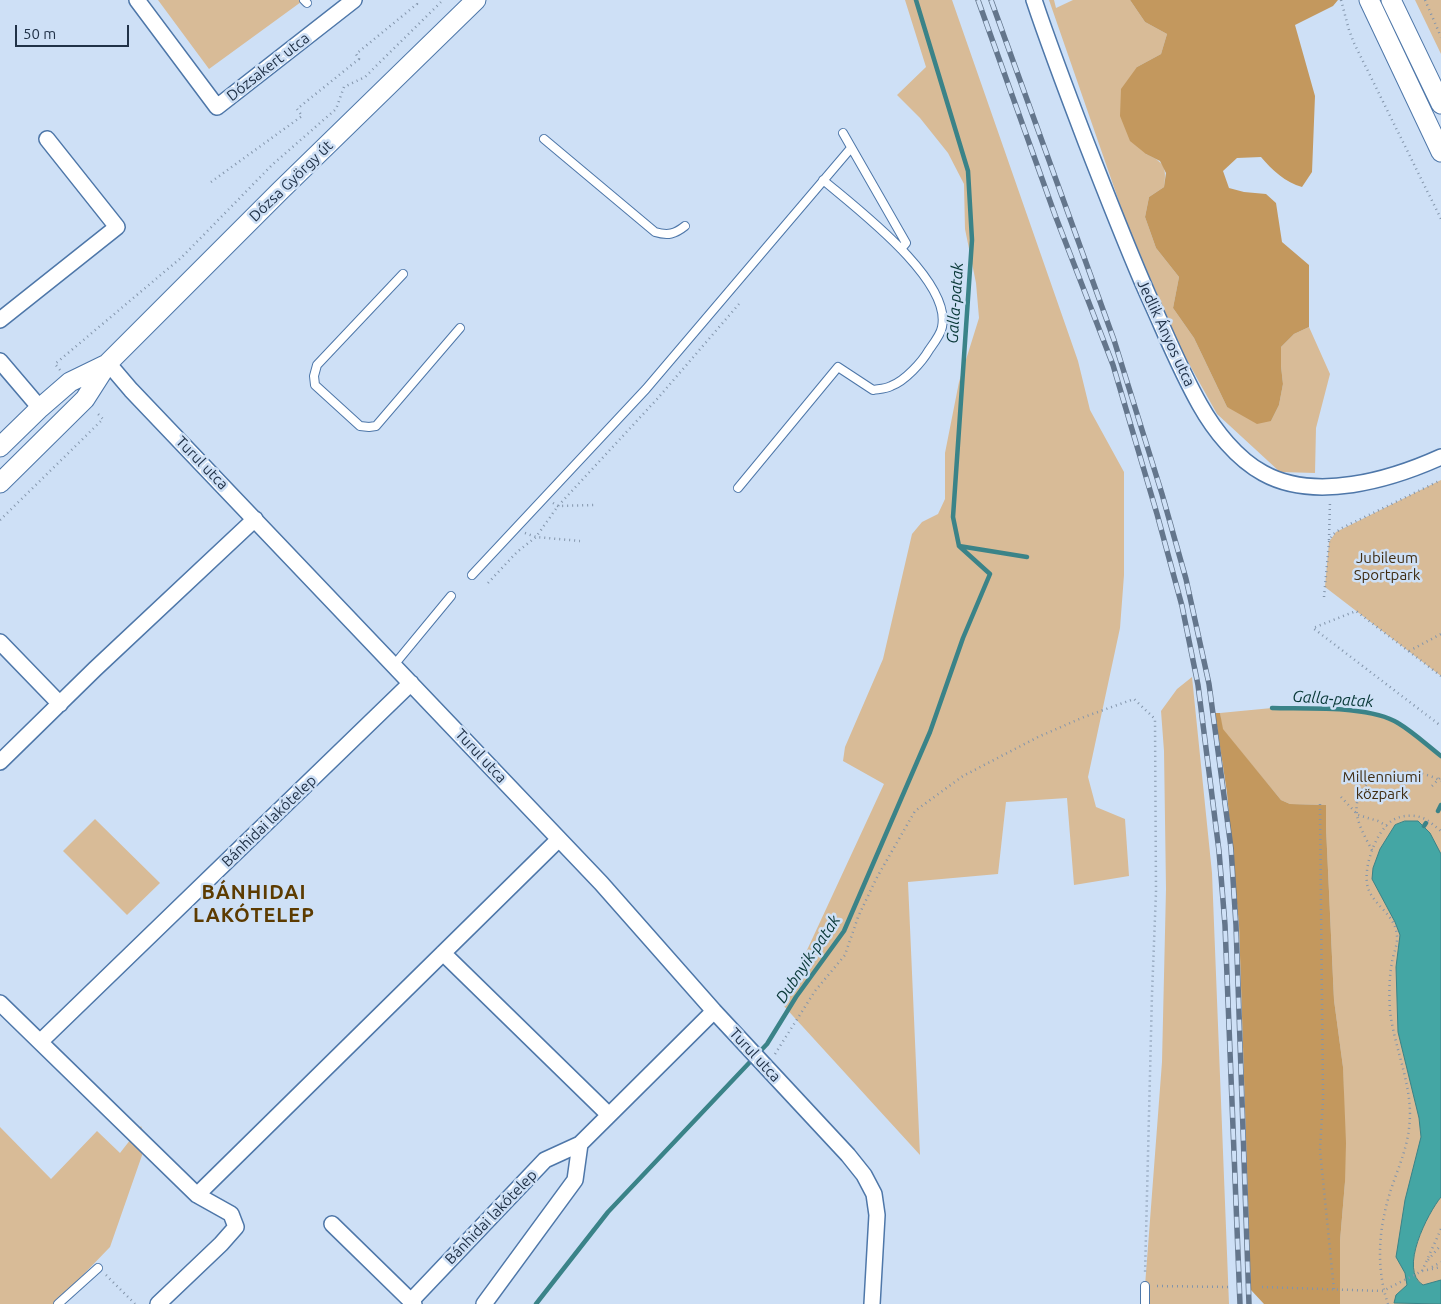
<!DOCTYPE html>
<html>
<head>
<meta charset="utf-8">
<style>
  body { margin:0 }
  #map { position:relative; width:1441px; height:1304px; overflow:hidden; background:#cee0f6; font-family:Ubuntu,sans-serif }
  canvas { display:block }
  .scale { position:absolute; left:15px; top:25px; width:114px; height:22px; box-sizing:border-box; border:2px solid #213248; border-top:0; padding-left:6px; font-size:15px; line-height:18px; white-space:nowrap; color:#213248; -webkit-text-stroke:4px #cee0f6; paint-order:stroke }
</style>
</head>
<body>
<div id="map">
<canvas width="1441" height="1304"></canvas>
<div class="scale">50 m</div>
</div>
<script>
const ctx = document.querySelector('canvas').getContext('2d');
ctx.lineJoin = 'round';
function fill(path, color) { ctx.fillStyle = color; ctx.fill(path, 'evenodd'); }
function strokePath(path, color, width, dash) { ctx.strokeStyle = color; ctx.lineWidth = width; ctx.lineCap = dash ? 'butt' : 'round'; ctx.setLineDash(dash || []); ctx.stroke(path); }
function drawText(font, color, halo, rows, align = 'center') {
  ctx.font = font + ' Ubuntu,sans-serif'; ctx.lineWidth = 5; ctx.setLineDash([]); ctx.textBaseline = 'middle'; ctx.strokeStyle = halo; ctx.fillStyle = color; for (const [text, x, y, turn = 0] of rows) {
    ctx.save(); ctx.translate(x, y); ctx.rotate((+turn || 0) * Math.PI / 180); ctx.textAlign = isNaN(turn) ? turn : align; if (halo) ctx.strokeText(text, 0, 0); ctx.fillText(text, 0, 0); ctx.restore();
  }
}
fill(new Path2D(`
  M158 0H300L301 2 209 69Z
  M905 0H952L1078 361 1090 410 1124 472V575L1120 628 1088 777 1096 807 1125 819 1129 876 1074 885 1067 798 1006 802 998 874 908 882 920 1155 782 1004 884 784 843 761 845 747 883 659 912 534 922 522 938 514 945 499V453L959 382 979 318 976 283 965 229 964 184 948 153 920 118 897 95 926 67Z
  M1049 0H1054L1056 8 1073 0H1130L1145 22 1167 34 1161 54 1137 67 1146 154C1164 162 1167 167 1164 187L1149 197 1145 217 1156 248 1179 277 1173 308 1194 338 1227 407 1271 421 1279 405 1283 384 1281 366V347L1294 334 1309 327 1330 374 1316 428 1315 473 1280 472 1217 414 1178 344 1124 216Z
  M1415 0H1441V55V54Z
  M1441 480V676L1325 587 1329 542 1336 532Z
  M1192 677 1212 873 1229 1304H1145V1286L1162 1062 1166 889 1164 751 1161 711 1177 689Z
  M1272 708C1306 709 1369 705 1398 723 1413 732 1427 745 1441 756V1304H1340V1241L1345 1182 1343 1067 1334 1000 1326 827V805L1290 804 1281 800 1222 729 1220 713Z
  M95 819 160 883 127 915 63 851Z
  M141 1126 147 1141 110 1247 55 1304H0V1127L51 1179 97 1131 120 1153Z`), '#d8bb97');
fill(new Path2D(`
  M1130 0H1338L1333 6 1295 25 1315 96 1312 172 1302 187C1286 183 1271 169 1261 157L1237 158 1223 171 1229 188 1244 192 1266 194 1276 203 1282 242 1309 265V327L1294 334 1281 347V366L1283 384 1279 405 1271 421 1257 424 1227 407 1194 338 1173 308 1179 277 1156 248 1145 217 1149 197 1164 187 1166 173 1160 161 1146 154 1130 141 1120 116 1121 89 1137 67 1161 54 1167 34 1145 22Z
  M1215 713H1220L1223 729 1281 800 1290 804 1326 805V827L1334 1000 1343 1067 1346 1143 1345 1182 1340 1241V1304H1264L1251 1290 1239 925 1227 793Z`), '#c3985e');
const water = new Path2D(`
  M1405 821H1418L1430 833 1441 854V1197C1428 1213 1398 1270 1423 1285L1441 1280V1304L1394 1303 1396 1295 1407 1285 1405 1273 1396 1257 1405 1200 1421 1137 1419 1118 1398 1032 1396 967 1400 935 1395 922 1372 879 1373 868 1380 849 1395 825Z`);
fill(water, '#44a6a4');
strokePath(water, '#3a8388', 1);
strokePath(new Path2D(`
  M916 0 968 171 972 240 953 517 959 546 1027 557
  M1272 708C1305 709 1370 705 1398 723 1413 732 1427 745 1441 756
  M1438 811 1441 805
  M1424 826 1426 823
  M536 1304 608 1212 767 1044 796 997 844 931 930 732 963 638 990 574 959 546`), '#3a8388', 4.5);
const service = new Path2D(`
  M304 0 307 3
  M843 133 906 243 901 249
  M544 139 655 232C668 236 675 234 685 226
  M403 274 317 365 314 376 315 385 360 426 369 427 376 426 460 328
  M738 488 838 367 873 390C878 389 886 389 891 386 905 381 922 362 929 350 934 343 941 334 942 327 952 280 856 208 823 180
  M472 575 646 389 851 148
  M394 665 451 596
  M58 1304 98 1268
  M1145 1304V1286`);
const minor = new Path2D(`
  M137 0 217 107 354 0
  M1034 0C1050 48 1068 95 1086 142 1106 193 1126 245 1148 295 1165 332 1180 370 1200 405 1214 430 1237 459 1263 473 1315 502 1390 480 1441 457
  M0 320 117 227 47 139
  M0 361 40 408
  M108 363 131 390 601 883 714 1011 848 1155 864 1175 874 1194 877 1215 872 1304
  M0 642 60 704
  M0 762 95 669 255 519
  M443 953 609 1115
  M0 1003 197 1195 231 1214 236 1227 221 1244 158 1304
  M40 1042 411 683
  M197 1195 559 839
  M332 1224 414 1304
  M411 1301 545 1160 580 1144 714 1011
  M484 1304 575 1180 580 1144`);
const tertiary = new Path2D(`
  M1369 0 1441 152
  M1391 0 1441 104
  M0 447 40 408 70 382 107 364
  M0 483 85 399 108 363 280 191 476 0`);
strokePath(service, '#4e77a9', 10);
strokePath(minor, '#4e77a9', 18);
strokePath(tertiary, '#4e77a9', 21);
strokePath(new Path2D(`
  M1341 0 1349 30 1354 43 1441 219
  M1425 0 1441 37
  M211 182 302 116 297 109 359 59 356 54 417 4 415 0
  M60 370 55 364 182 257 272 165 336 109 344 87 365 77 443 0
  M553 503 558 506 594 505
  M0 520 103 419 96 412
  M525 533 536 537 580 541
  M1329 540 1330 501
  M488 583 517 552 536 537 558 506 658 398 739 304
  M1324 597 1329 542 1332 535 1342 528 1439 481
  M1409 651 1441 634
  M1441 676 1356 611 1313 628 1441 726
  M1432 786 1441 777
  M1341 797 1358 815 1378 821 1387 826
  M1320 804 1323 1099 1320 1150 1334 1290
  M1372 850C1365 837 1354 819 1357 803 1363 767 1416 766 1441 781
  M775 1054 815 991 845 955 858 917 876 879 915 811 963 776 1038 737 1084 717 1134 699 1155 719 1156 892 1152 994 1145 1275
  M1428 1260 1441 1245
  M1432 1267 1441 1262
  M1422 1271 1441 1229
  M106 1275 135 1304
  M1157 1286 1228 1287
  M1262 1287 1383 1291 1422 1271 1441 1267
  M1388 1304C1377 1272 1378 1236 1387 1203 1396 1169 1410 1149 1410 1112 1409 1077 1394 1045 1390 1011 1389 995 1389 978 1392 962 1393 954 1398 945 1397 936 1396 915 1374 906 1368 888 1362 869 1376 830 1393 820 1400 816 1408 815 1415 816 1426 817 1433 825 1441 831`), '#8395ab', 2.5, [1, 4]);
strokePath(service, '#fff', 8);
strokePath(minor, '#fff', 15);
strokePath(tertiary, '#fff', 19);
const rail = new Path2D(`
  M978 0 1055 215 1113 365 1157 514 1182 606 1198 685 1219 851 1225 925 1240 1304
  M991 0 1114 340 1162 494 1186 579 1209 684 1231 848 1236 925 1249 1304`);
strokePath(rail, '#64768c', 5.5);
strokePath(rail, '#cee0f6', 4, [11]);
drawText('15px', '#213248', '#cee0f6', [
  ["Dózsakert utca",268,67,-38],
  ["Dózsa György út",291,181,-44],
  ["Jedlik Ányos utca",1166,333,65],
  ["Turul utca",202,463,46],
  ["Turul utca",481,756,47],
  ["Bánhidai lakótelep",269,821,-44],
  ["Turul utca",755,1055,47],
  ["Bánhidai lakótelep",491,1217,-46]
]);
drawText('15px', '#3f2c12', '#cee0f6', [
  ["Jubileum",1387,558],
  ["Sportpark",1387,575],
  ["Millenniumi",1382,777],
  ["közpark",1382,794]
]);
drawText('italic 16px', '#073736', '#cee0f6', [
  ["Galla-patak",955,303,-86],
  ["Galla-patak",1333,699,4],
  ["Dubnyik-patak",808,959,-56]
]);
ctx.letterSpacing = '1px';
drawText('bold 20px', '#5c3b01', '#cee0f6', [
  ["BÁNHIDAI",254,892],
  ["LAKÓTELEP",254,915]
]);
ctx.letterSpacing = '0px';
</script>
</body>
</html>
